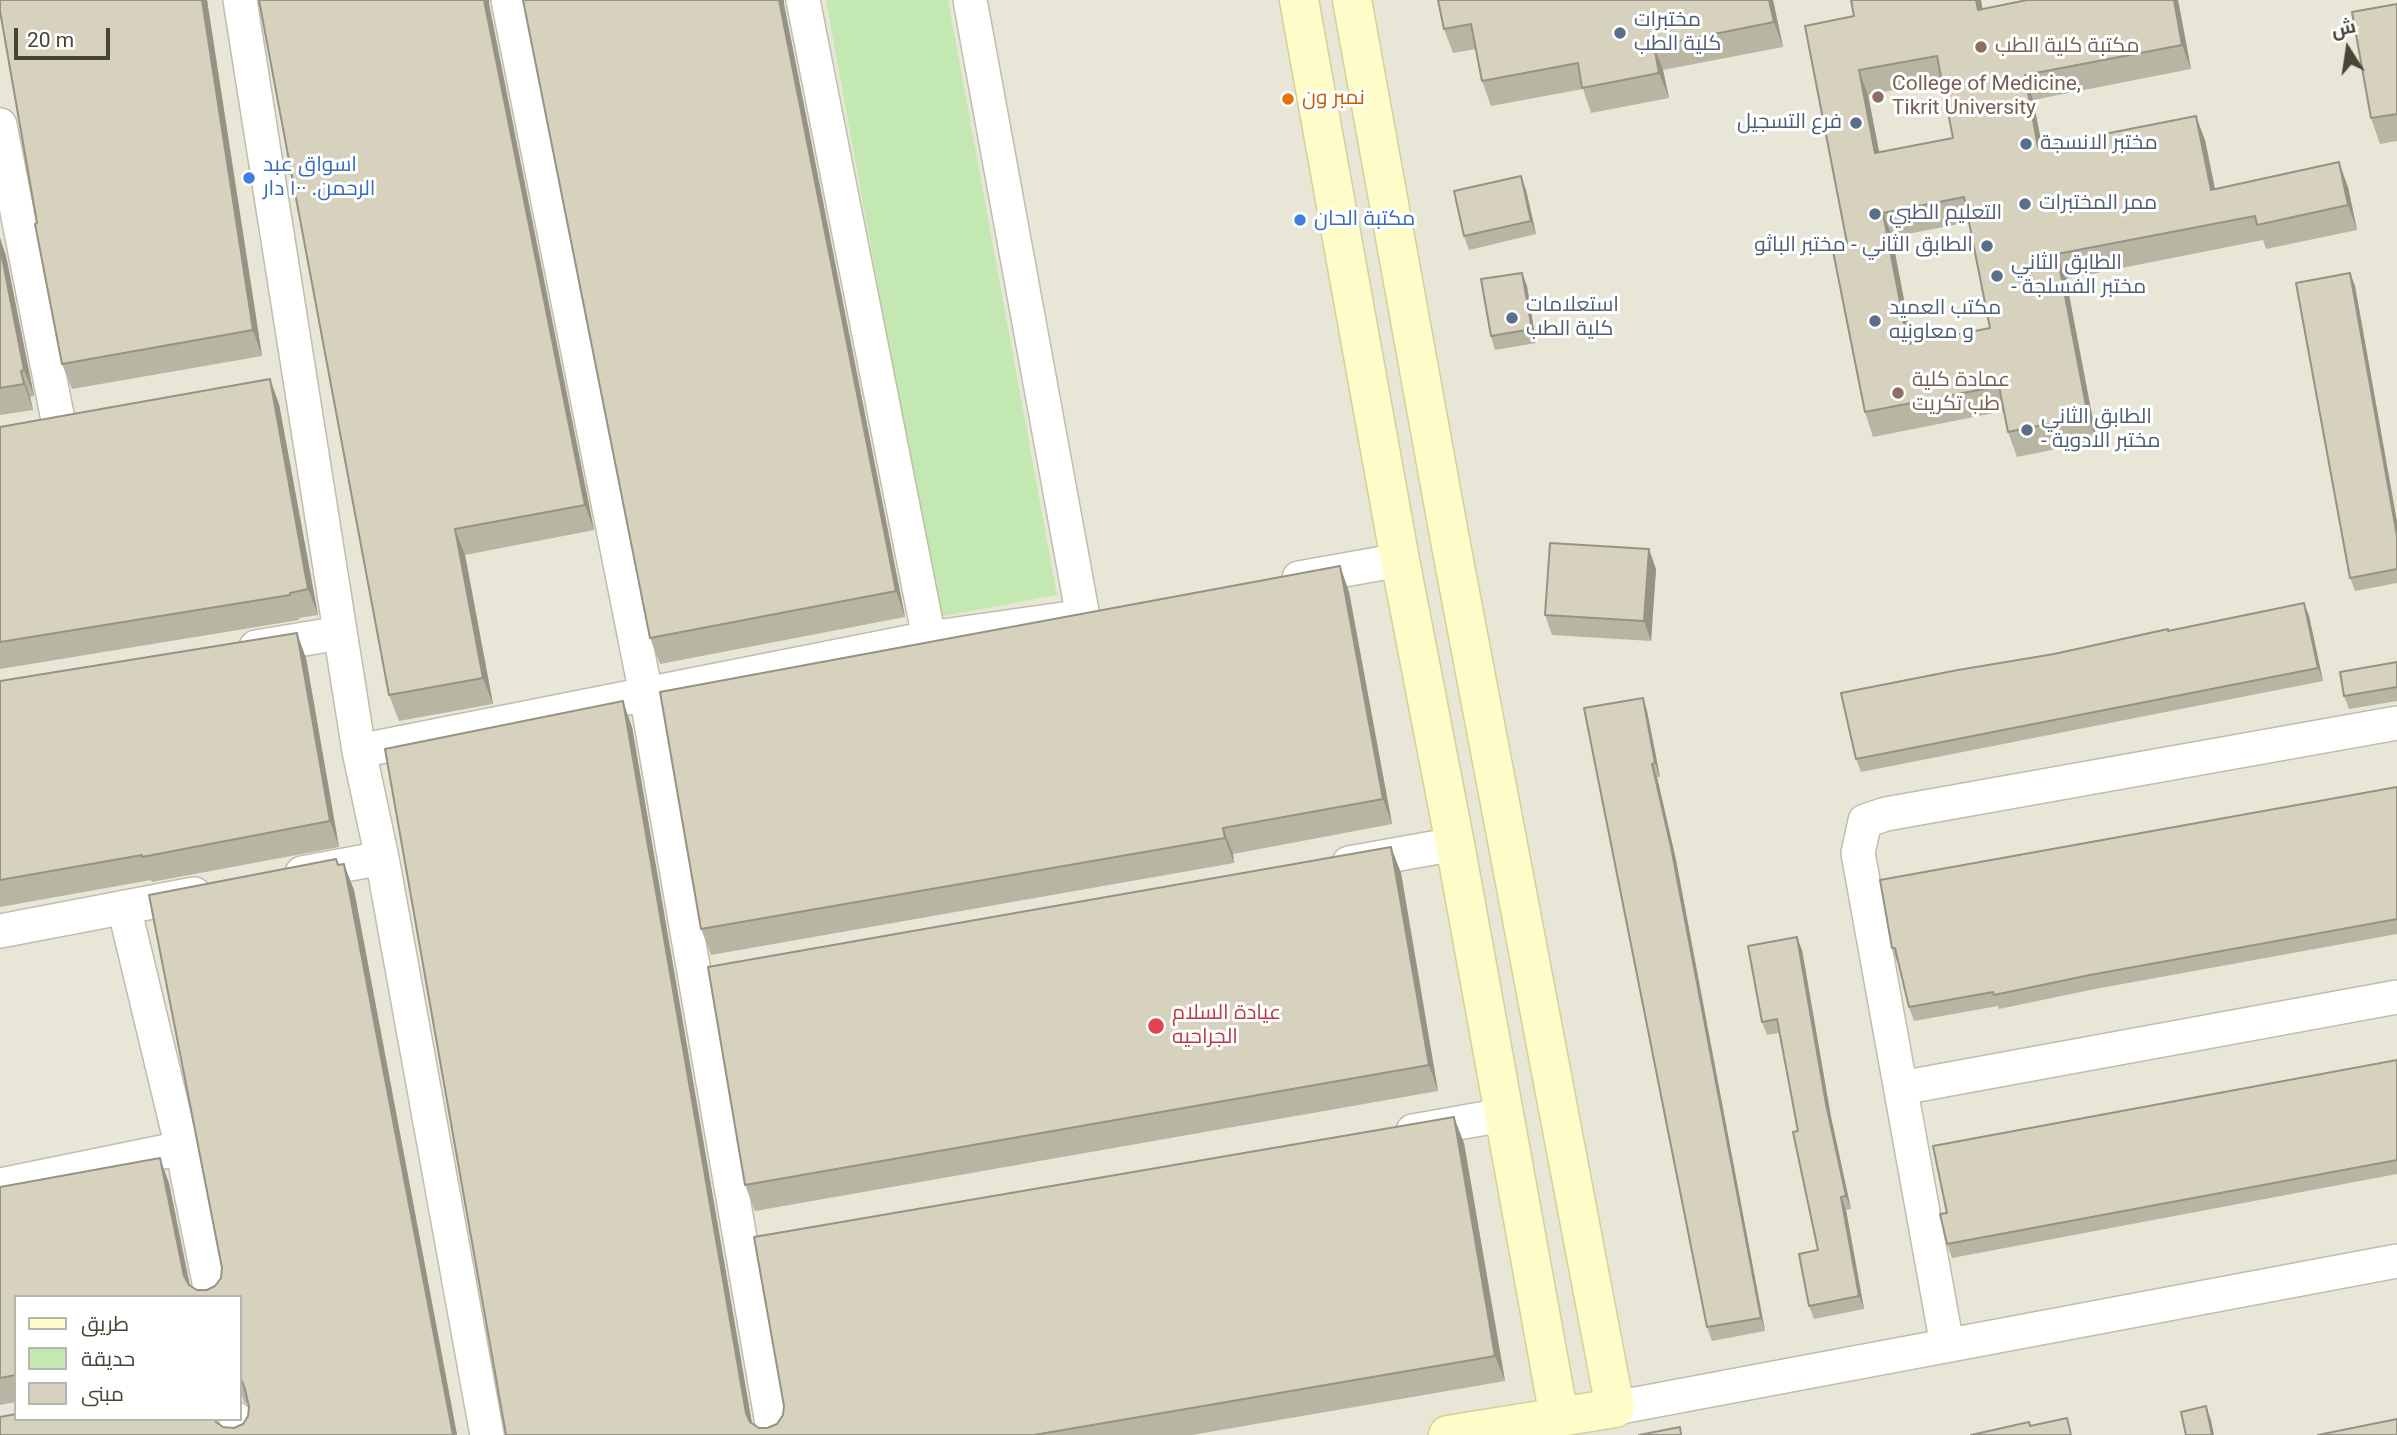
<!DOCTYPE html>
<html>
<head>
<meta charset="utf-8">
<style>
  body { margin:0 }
  #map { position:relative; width:2397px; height:1435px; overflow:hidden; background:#f4f3e9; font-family:Roboto,Cairo,sans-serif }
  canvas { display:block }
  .legend { position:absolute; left:14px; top:1295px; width:228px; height:126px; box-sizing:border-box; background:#fff; border:2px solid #b6b5af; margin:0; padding:9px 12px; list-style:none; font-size:21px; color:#484537 }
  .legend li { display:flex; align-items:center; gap:14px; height:35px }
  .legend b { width:35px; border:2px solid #b6b5af }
  .north { position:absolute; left:2313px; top:14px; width:70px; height:70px; -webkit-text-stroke:5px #fff; paint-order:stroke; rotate:348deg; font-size:19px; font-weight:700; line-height:28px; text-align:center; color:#484537 }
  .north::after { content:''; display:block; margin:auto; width:24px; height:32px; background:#484537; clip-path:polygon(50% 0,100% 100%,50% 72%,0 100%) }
  .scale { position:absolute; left:14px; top:28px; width:96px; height:32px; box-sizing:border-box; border:4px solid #484537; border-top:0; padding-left:9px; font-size:21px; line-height:24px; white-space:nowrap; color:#484537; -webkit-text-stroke:5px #fff; paint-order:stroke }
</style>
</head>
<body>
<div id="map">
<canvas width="2397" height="1435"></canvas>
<ul class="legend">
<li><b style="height:9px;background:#fefdc9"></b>طريق</li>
<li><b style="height:19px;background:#c3e8b2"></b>حديقة</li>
<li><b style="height:19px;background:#d6d2be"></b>مبنى</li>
</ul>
<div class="north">ش</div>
<div class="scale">20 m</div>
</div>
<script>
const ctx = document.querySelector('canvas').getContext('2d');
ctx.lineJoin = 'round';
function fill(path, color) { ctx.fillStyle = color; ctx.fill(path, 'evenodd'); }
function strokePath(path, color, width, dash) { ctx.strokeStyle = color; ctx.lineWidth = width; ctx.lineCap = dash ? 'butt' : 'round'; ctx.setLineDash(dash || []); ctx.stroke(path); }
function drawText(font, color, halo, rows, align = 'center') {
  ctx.font = font + ' Roboto,Cairo,sans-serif'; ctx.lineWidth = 6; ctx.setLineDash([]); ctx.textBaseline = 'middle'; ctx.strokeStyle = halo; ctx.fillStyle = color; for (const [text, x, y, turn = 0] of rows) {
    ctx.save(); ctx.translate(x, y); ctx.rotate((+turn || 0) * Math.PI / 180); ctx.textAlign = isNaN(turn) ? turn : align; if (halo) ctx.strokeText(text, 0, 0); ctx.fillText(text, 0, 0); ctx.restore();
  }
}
fill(new Path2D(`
  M0 0H2397V1435H0ZM16 1297H240V1419H16Z`), '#e8e7d7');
fill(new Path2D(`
  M826 0H948L1057 595 938 617Z`), '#c3e8b2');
const street = new Path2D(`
  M240 0 359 751 929 638 1070 618
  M508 0 646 694 774 1435
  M803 0 929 638
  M970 0 1083 617
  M0 125 59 425
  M1299 578 1400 560
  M256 647 340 633
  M359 751 382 858 487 1435
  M1349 863 1455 844
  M302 873 382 858
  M124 907 182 1148 212 1297
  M0 931 194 894
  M1901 1088 2397 997
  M1413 1131 1503 1115
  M0 1185 182 1148
  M1947 1345 1858 853 1865 821 1886 814 2397 723
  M1615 1408 2397 1261
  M236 1419 239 1435`);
const secondary = new Path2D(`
  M1299 0 1400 560 1455 844 1559 1417
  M1352 0 1450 540 1615 1408 1448 1435`);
strokePath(street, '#c0bdab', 36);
strokePath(secondary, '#d3d199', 41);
strokePath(street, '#fff', 33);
strokePath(secondary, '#fefdc9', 38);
fill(new Path2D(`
  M0 0H207L262 356 72 389 62 364 37 223Z
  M259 0H489V4L594 530 465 555 493 704 399 721 389 695Z
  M1438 0H1773L1783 47 1663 70 1669 98 1591 113 1583 89 1491 106 1482 81 1476 49 1453 53 1444 29Z
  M1851 0H1981L1982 9 2178 0 2191 69 2033 100 2042 146 2205 140 2215 189 2348 187 2357 230 2266 249 2263 240 2066 279 2097 441 2017 457 2008 432 2004 411 1873 437 1865 412 1847 243 1854 16ZM1942 81 1953 138 1879 152 1868 95ZM1969 222 1990 328 1912 343 1892 237Z
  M784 4 905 617 660 664 650 638Z
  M2397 4V141L2380 144 2371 118Z
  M1521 176 1526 190 1536 234 1469 250 1464 236Z
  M0 238 6 256 34 396 30 397 33 410 0 415Z
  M1522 273 1527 286 1536 343 1495 350 1491 336Z
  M2350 273 2355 286 2397 522V583L2355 591 2350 578Z
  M279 404 318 615 299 618V620L0 669V427Z
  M1340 566 1349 592 1392 824 1233 854 1234 863 711 955 701 929Z
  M1656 569 1651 641 1552 635 1545 615Z
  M2304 603 2309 616 2323 681 1861 772 1856 759 2054 654 2168 631Z
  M306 658 339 847 152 882 151 880 0 907V681Z
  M2397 662V701L2349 709 2344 696Z
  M1643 698 1647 711 1660 777H1657L1676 860 1765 1331 1712 1341 1707 1327Z
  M632 727 752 1424 759 1428H767L1464 1143 1505 1381 1192 1435H506Z
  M2397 787V934L2095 989 1999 1009 1998 1006 1914 1021 1909 1007 1898 962H1897L1892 948Z
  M1391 847 1401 873 1438 1091 755 1211 745 1185Z
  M336 859 339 865 354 890 457 1435H0L16 1419H217V1424L223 1427 234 1428 243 1424 248 1416V1405L244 1402 240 1389V1297H16V1402L0 1405V1187L169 1183 190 1285 197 1290H207L215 1286 221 1278Z
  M1802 950 1831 1117 1851 1209 1846 1210 1864 1309 1814 1319 1809 1306 1818 1250 1798 1131 1779 1033 1767 1035 1762 1022Z
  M2397 1060V1174L1952 1258 1947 1244V1213Z`), '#b8b5a3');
fill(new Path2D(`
  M202 0H207L262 356 253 330Z
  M484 0H489V4L594 530 585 505Z
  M779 0H784V4L905 617 896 591Z
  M1769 0H1773L1783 47 1774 22Z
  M1976 0H1981L1987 34 1978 10Z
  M2174 0H2178L2191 69 2182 45Z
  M1654 46 1663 70 1669 98 1659 73Z
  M1859 70 1868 95 1884 177 1875 153Z
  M2025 75 2033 100 2047 171 2038 147Z
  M2196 116 2205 140 2220 214 2211 190Z
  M2339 162 2348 187 2357 230 2348 205Z
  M1521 176 1526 190 1536 234 1531 221Z
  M1883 213 1892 237 1917 368 1908 344Z
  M0 238 6 256 34 396 24 370 0 247Z
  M2057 254 2066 279 2097 441 2088 416Z
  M1522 273 1527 286 1536 343 1532 329Z
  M2350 273 2355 286 2397 522V536Z
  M21 371 30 397 33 410 24 384Z
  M270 379 279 404 318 615 308 589Z
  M455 529 465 555 493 704 483 678Z
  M1649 549 1656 569 1651 641 1644 621Z
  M1340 566 1349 592 1392 824 1383 799Z
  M2304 603 2309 616 2323 681 2318 668Z
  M297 633 306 658 339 847 330 821Z
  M1643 698 1647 711 1660 777 1655 763Z
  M623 701 632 727 754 1435 746 1413Z
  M1652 764 1657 777 1676 860 1765 1331 1761 1318Z
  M1223 828 1233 854 1234 863 1225 838Z
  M1391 847 1401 873 1438 1091 1429 1065Z
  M344 864 354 890 457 1435H453Z
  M1797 937 1802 950 1831 1117 1851 1209 1846 1196 1826 1104Z
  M1454 1117 1464 1143 1505 1381 1495 1356Z
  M160 1158 169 1183 192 1297 184 1276Z
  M1841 1197 1846 1210 1864 1309 1859 1296Z
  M2206 1406 2211 1420 2214 1435H2212Z`), '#969385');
const building = new Path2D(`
  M0 0H202L253 330 62 364 35 224 37 223 0 11Z
  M259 0H484L585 505 455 529 483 678 389 695Z
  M523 0H779L896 591 650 638Z
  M1438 0H1769L1774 22 1654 46 1659 73 1582 88 1578 63 1482 81 1471 24 1444 29Z
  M1851 0H1976L1978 10 2027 0H2174L2182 45 2025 75 2038 147 2196 116 2211 190 2339 162 2348 205 2257 225 2255 216 2057 254 2088 416 2008 432 1999 386 1865 412 1832 246 1847 243 1805 26 1854 16ZM1937 56 1953 138 1875 153 1859 70ZM1964 197 1990 328 1908 344 1883 213Z
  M2397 4V114L2371 118 2352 12Z
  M1521 176 1531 221 1464 236 1454 191Z
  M0 247 24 370 21 371 24 384 0 388Z
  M1522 273 1532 329 1491 336 1481 279Z
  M2350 273 2397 536V569L2350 578 2296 283Z
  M270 379 308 589 290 593V595L0 642V427Z
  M1550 543 1649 549 1644 621 1545 615Z
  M1340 566 1383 799 1223 828 1225 838 701 929 660 692Z
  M2304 603 2318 668 1856 759 1841 693 1958 670 2054 654 2168 629V631Z
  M297 633 330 821 142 857V855L0 880V681Z
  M2397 662V687L2344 696 2340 672Z
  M1643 698 1655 763 1652 764 1671 847 1761 1318 1707 1327 1584 708Z
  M623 701 746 1413 750 1422 759 1428H767L777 1424 783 1415 784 1406 754 1237 1454 1117 1495 1356 1034 1435H506L385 749Z
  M2397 787V919L2090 975 1994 995 1993 992 1909 1007 1895 948H1892L1880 880Z
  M1391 847 1429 1065 745 1185 708 967Z
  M336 859 338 865 344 864 453 1435H0V1417L16 1414V1419H214L216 1422 223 1427 234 1428 243 1424 248 1416 249 1407 245 1389 242 1381 240 1380V1297H16V1375L0 1378V1187L160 1158 184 1276 189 1285 197 1290H207L215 1286 221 1278 222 1268 149 895Z
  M1797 937 1826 1104 1846 1196 1841 1197 1859 1296 1809 1306 1799 1254 1818 1250 1793 1132 1798 1131 1777 1019 1762 1022 1748 946Z
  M2397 1060V1160L1947 1244 1940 1214 1947 1213 1933 1146Z
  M2206 1406 2212 1435H2186L2181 1412Z
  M2067 1418 2071 1435H1971L2029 1422 2030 1426Z
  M2397 1419V1435H2318Z
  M1680 1427 1681 1435H1639Z`);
fill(building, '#d6d2be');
strokePath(building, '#969385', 2);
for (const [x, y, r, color] of [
  [1620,33,7,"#5c6f8a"],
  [1981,47,7,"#8d6e63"],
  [1878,97,7,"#8d6e63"],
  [1288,99,7,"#e8710a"],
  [1856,123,7,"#5c6f8a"],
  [2026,144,7,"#5c6f8a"],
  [249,178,7,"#3f7fe0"],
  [2025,204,7,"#5c6f8a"],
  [1875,214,7,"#5c6f8a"],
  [1300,220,7,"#3f7fe0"],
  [1987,246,7,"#5c6f8a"],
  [1997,276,7,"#5c6f8a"],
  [1512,318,7,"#5c6f8a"],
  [1875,321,7,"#5c6f8a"],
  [1898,393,7,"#8d6e63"],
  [2027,430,7,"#5c6f8a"],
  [1156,1026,9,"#e0444e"]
]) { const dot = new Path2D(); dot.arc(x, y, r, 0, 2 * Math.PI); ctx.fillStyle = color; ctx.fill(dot); strokePath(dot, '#fff', 2.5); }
drawText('21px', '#4e5e75', '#fff', [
  ["مختبرات",1634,21],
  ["كلية الطب",1634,45],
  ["فرع التسجيل",1842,123,"right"],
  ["مختبر الانسجة",2040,144],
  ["ممر المختبرات",2039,204],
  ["التعليم الطبي",1889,214],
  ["الطابق الثاني - مختبر الباثو",1973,246,"right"],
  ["الطابق الثاني",2011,264],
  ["- مختبر الفسلجة",2011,288],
  ["استعلامات",1526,306],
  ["كلية الطب",1526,330],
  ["مكتب العميد",1889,309],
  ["و معاونيه",1889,333],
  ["الطابق الثاني",2041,418],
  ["- مختبر الادوية",2041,442]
], 'left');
drawText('21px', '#785e54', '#fff', [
  ["مكتبة كلية الطب",1995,47],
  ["College of Medicine,",1892,85],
  ["Tikrit University",1892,109],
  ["عمادة كلية",1912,381],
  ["طب تكريت",1912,405]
], 'left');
drawText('21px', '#c56008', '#fff', [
  ["نمبر ون",1302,99]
], 'left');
drawText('21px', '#366cbe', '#fff', [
  ["اسواق عبد",263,166],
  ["الرحمن. ١٠٠ دار",263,190],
  ["مكتبة الحان",1314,220]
], 'left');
drawText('21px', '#be3a42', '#fff', [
  ["عيادة السلام",1172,1014],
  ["الجراحيه",1172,1038]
], 'left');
</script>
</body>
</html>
